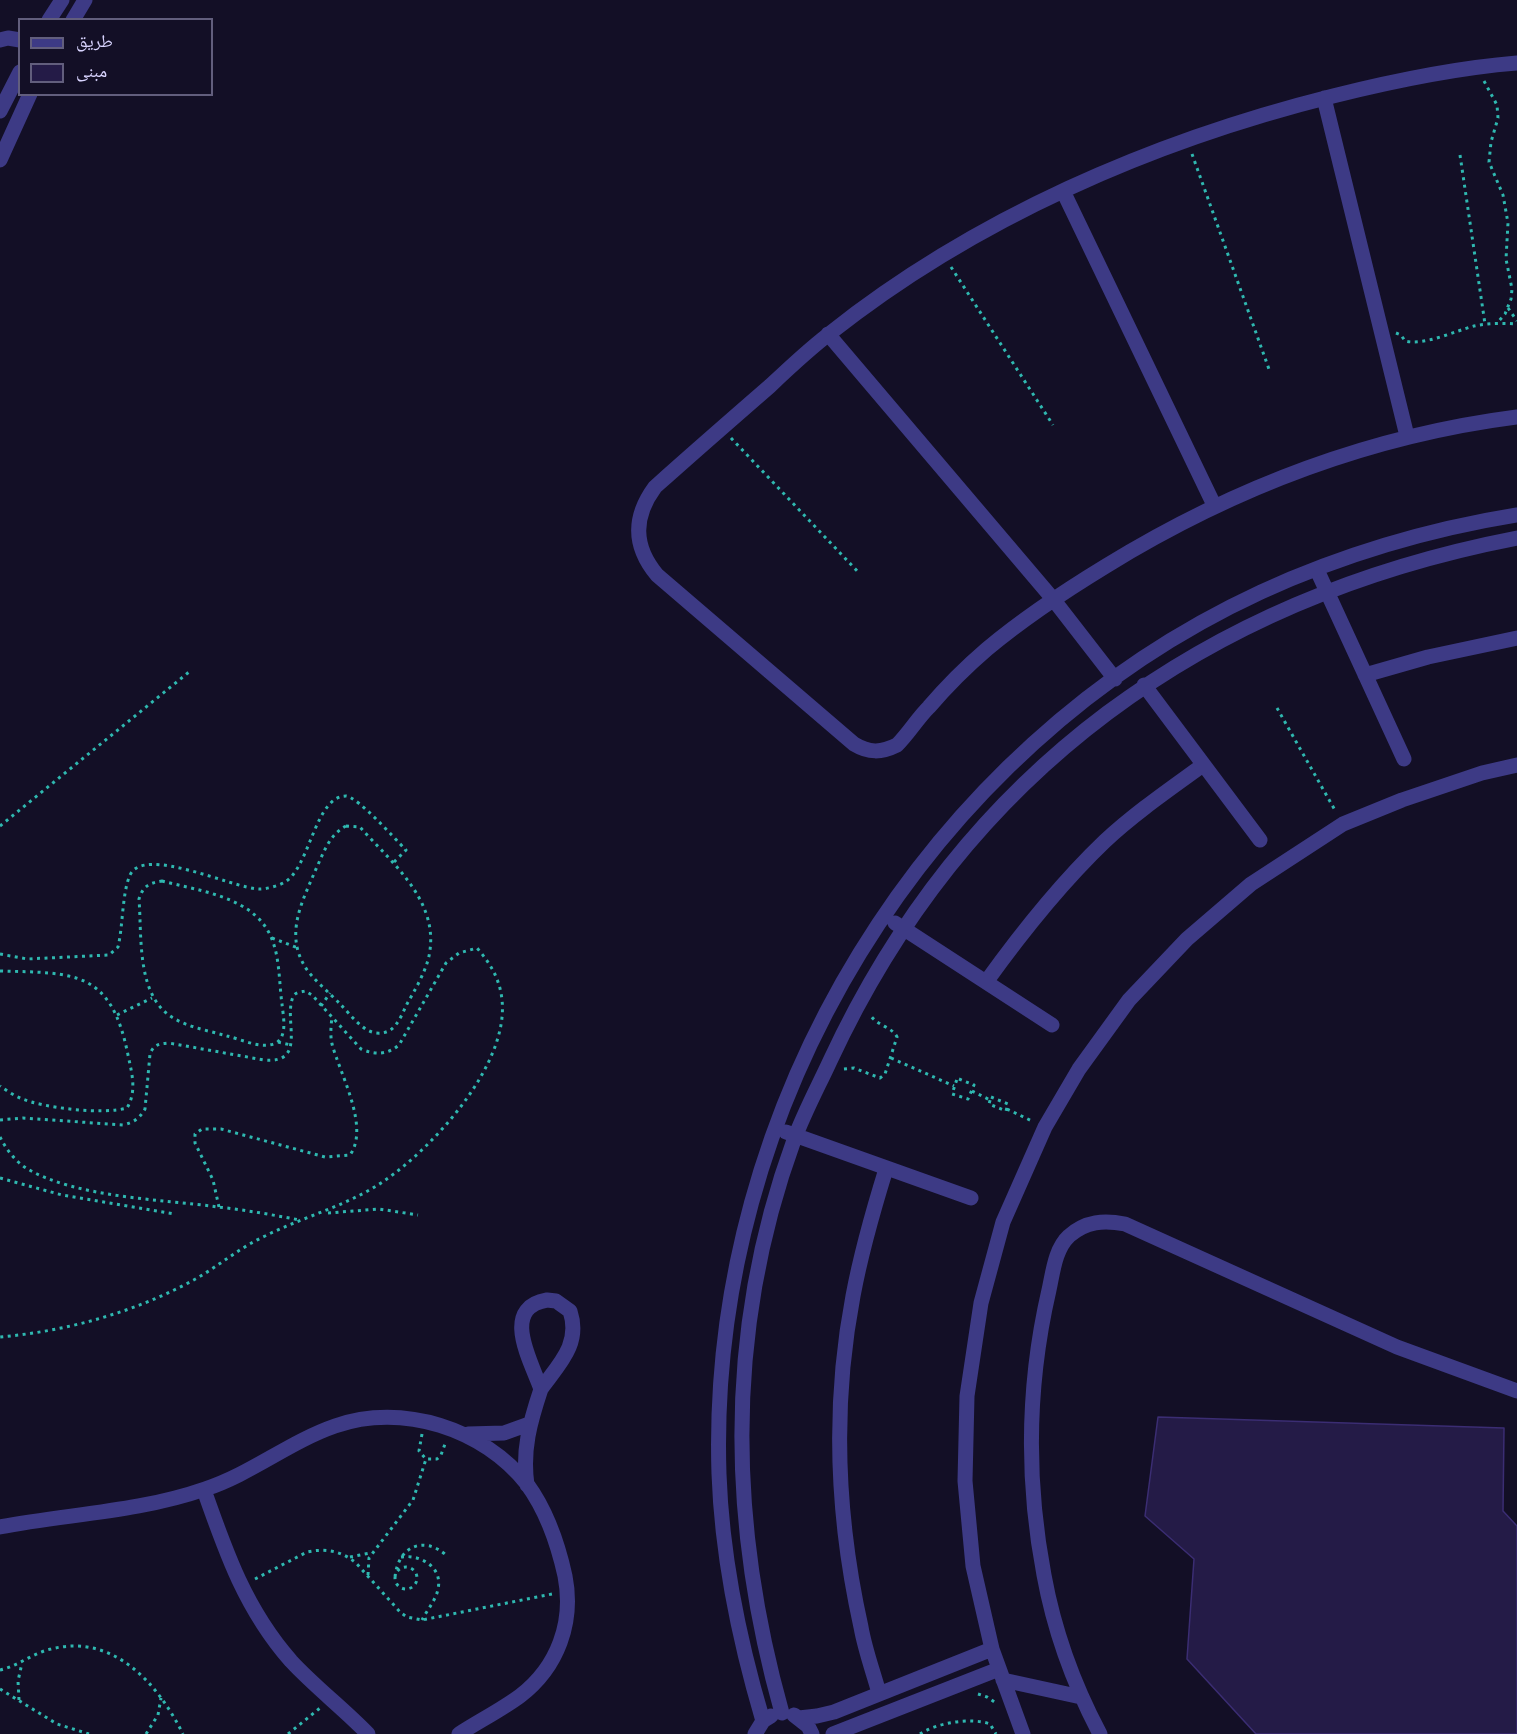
<!DOCTYPE html>
<html>
<head>
<meta charset="utf-8">
<style>
  body { margin:0 }
  #map { position:relative; width:1517px; height:1734px; overflow:hidden; background:#130f26; font-family:Barlow,"Noto Naskh Arabic",sans-serif }
  canvas { display:block }
  .legend { position:absolute; left:18px; top:18px; width:195px; height:78px; box-sizing:border-box; background:#130f26; border:2px solid #625e7d; margin:0; padding:8px 10px; list-style:none; font-size:18px; color:#d9d4ff }
  .legend li { display:flex; align-items:center; gap:12px; height:30px }
  .legend b { width:30px; border:2px solid #625e7d }
</style>
</head>
<body>
<div id="map">
<canvas width="1517" height="1734"></canvas>
<ul class="legend">
<li><b style="height:8px;background:#3d3a85"></b>طريق</li>
<li><b style="height:16px;background:#241b47"></b>مبنى</li>
</ul>
</div>
<script>
const ctx = document.querySelector('canvas').getContext('2d');
ctx.lineJoin = 'round';
function fill(path, color) { ctx.fillStyle = color; ctx.fill(path, 'evenodd'); }
function strokePath(path, color, width, dash) { ctx.strokeStyle = color; ctx.lineWidth = width; ctx.lineCap = dash ? 'butt' : 'round'; ctx.setLineDash(dash || []); ctx.stroke(path); }
const building = new Path2D(`
  M1158 1417 1504 1428 1503 1511 1517 1526V1734H1256L1187 1659 1194 1559 1145 1516Z`);
fill(building, '#241b47');
strokePath(building, '#3b2d73', 1.5);
strokePath(new Path2D(`
  M1484 81 1497 105 1498 118 1491 142 1489 162 1503 195 1508 223 1506 259 1512 289 1511 299 1505 314 1497 323
  M1192 154 1270 372
  M1460 155 1485 324
  M951 267 1053 425
  M1508 308 1517 321
  M1396 333 1401 335 1405 341C1424 346 1455 331 1474 326 1488 323 1503 323 1517 324
  M731 438 860 574
  M1277 708 1336 812
  M0 826 189 672
  M346 826 360 827C391 862 437 899 430 950 428 968 416 988 407 1004 400 1018 395 1035 376 1033 362 1031 351 1015 341 1005 330 993 311 978 304 965 285 932 303 900 316 869 324 852 329 835 346 826Z
  M162 881C200 891 254 897 271 937 280 957 279 983 282 1004 283 1015 288 1036 276 1043 262 1050 241 1039 227 1036 210 1031 191 1028 175 1019 136 998 142 938 139 899 143 886 149 883 162 881Z
  M272 938 298 948
  M0 954 27 959 109 955 118 947C123 927 122 893 130 875 144 845 232 888 259 889 267 889 278 886 285 882 310 867 315 796 346 796 358 797 395 839 406 850L392 864
  M0 971C75 973 111 970 128 1055 132 1074 137 1091 127 1108 103 1115 43 1108 20 1098 13 1095 6 1090 0 1086
  M321 1006 330 993
  M117 1015 152 998
  M278 1042 291 1045
  M891 1058 954 1086
  M844 1069 854 1068 880 1078 885 1074 897 1037C892 1027 878 1026 871 1016
  M959 1079 974 1085 968 1099 952 1094 957 1079Z
  M972 1091 990 1100
  M991 1097 1008 1104 1006 1111 989 1104Z
  M1007 1109 1032 1121
  M0 1120 23 1118 123 1125C134 1122 139 1119 145 1109L150 1054C154 1044 159 1044 169 1043L264 1060C308 1064 283 1020 293 997 295 992 301 992 305 991L312 995 361 1049C375 1055 387 1055 399 1045L446 963 459 953 477 948C490 963 500 979 502 1000 509 1064 434 1147 384 1181 347 1206 305 1216 265 1236 241 1247 221 1264 199 1277 139 1311 69 1331 0 1337
  M0 1137C6 1149 15 1161 26 1168 76 1198 161 1199 218 1207 246 1210 273 1215 300 1220
  M0 1178 62 1195 174 1214
  M219 1207 213 1180 195 1143V1134L202 1129H221L325 1157 350 1155C370 1127 340 1074 332 1044 330 1035 331 1026 332 1017
  M328 1213 379 1209 418 1215
  M422 1434 419 1451 426 1459H437L441 1455 445 1444
  M350 1557 370 1553
  M401 1557C420 1554 443 1567 438 1589 436 1600 427 1610 422 1620
  M395 1578a11 11 0 1 1 22 0a11 11 0 1 1-22 0Z
  M368 1575 369 1558 413 1500 426 1459
  M395 1577C398 1547 423 1535 446 1555
  M255 1579 307 1552C325 1548 342 1551 356 1563L401 1613 407 1617 422 1620 552 1594
  M0 1670C18 1666 33 1653 51 1649 114 1633 158 1684 183 1734
  M0 1689 57 1724 89 1734
  M978 1694 987 1697 996 1703
  M19 1700 18 1681 22 1663
  M146 1734 158 1715 161 1698
  M288 1734 320 1708
  M920 1734C936 1723 971 1717 990 1724L996 1734`), '#2fb8b0', 3, [3, 4.5]);
strokePath(new Path2D(`
  M49 20 62 0
  M73 20 85 0
  M0 40 8 38 20 40
  M1517 63C1455 68 1393 81 1333 96 1153 141 975 218 829 334 808 350 789 368 770 386 732 419 693 453 655 487 633 517 633 546 657 575L854 744C869 753 881 753 897 745 909 733 917 719 929 707 947 686 966 667 987 649 1024 618 1065 591 1106 566 1233 488 1368 436 1517 417
  M1324 98 1407 436
  M0 111 20 72
  M0 160 30 94
  M1063 191 1214 505
  M828 334 1053 599 1115 679
  M1317 570 1404 759
  M1365 675 1428 657 1517 638
  M1144 685 1260 840
  M895 923 1052 1025
  M986 982C1022 932 1060 884 1105 841 1135 813 1170 789 1203 765
  M786 1132 971 1198
  M547 1300 556 1301 570 1311C581 1344 559 1364 541 1389 531 1361 500 1308 547 1300Z
  M468 1434 504 1433 529 1424
  M527 1485C522 1450 530 1422 541 1389
  M204 1490C226 1553 246 1610 291 1661 315 1687 344 1709 368 1734
  M0 1527C68 1514 139 1512 205 1489 251 1474 289 1442 335 1426 402 1402 484 1429 527 1484 546 1510 558 1544 565 1576 574 1622 558 1667 520 1696 501 1710 479 1721 459 1734
  M1003 1680 1081 1697
  M879 1693C873 1671 865 1650 861 1627 837 1519 832 1406 853 1296 861 1253 873 1211 886 1169
  M782 1713C728 1521 725 1329 794 1140 804 1113 818 1087 830 1061 965 770 1206 598 1517 538
  M794 1715 808 1726 812 1734
  M799 1718 817 1716 834 1712 992 1649
  M763 1721C739 1640 722 1559 719 1474 707 1106 926 747 1261 592 1342 555 1430 529 1517 515
  M755 1734 763 1721 771 1716
  M833 1734 999 1669
  M1023 1734 992 1649 973 1566 965 1481 967 1396 981 1303 1003 1222 1045 1127 1079 1069 1129 1000 1187 939 1251 884 1343 824 1402 800 1482 773 1517 765
  M1100 1734C1074 1685 1054 1630 1044 1575 1026 1480 1027 1385 1049 1290 1053 1272 1055 1249 1069 1236 1086 1221 1104 1220 1125 1224L1397 1347 1517 1391`), '#3d3a85', 15);
</script>
</body>
</html>
